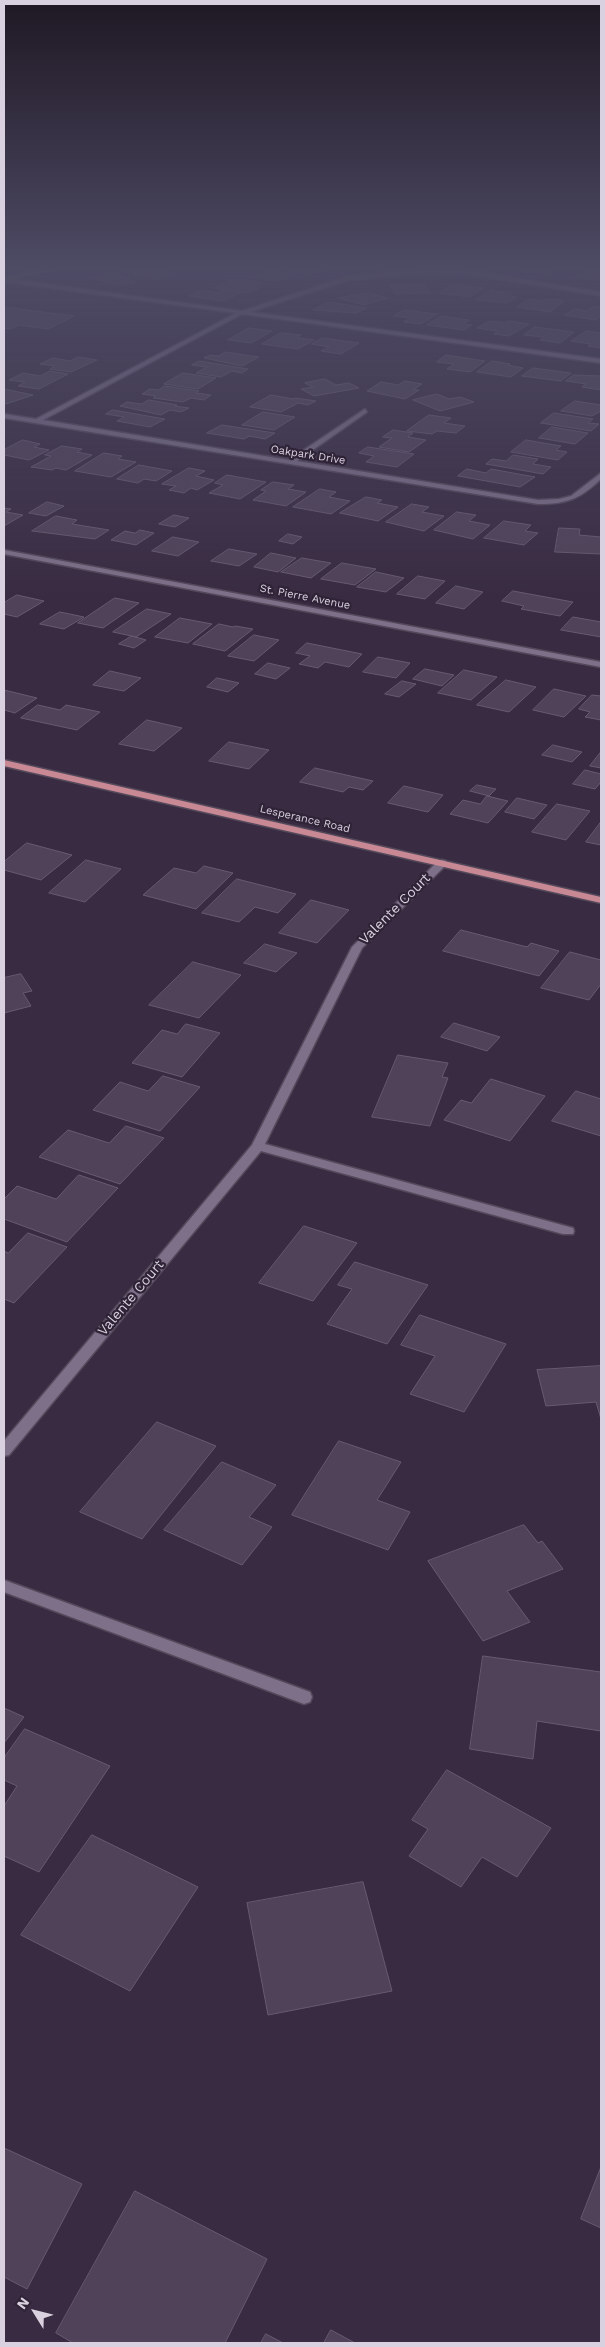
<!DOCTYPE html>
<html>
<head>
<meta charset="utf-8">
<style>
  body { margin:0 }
  #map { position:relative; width:605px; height:2347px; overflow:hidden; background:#392c42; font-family:"Work Sans",sans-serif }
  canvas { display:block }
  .frame { position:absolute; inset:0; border:5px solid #d9d1df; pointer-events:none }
  .north { position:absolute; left:10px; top:2287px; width:50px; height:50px; -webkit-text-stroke:4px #2f2337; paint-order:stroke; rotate:306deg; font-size:14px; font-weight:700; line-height:20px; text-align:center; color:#d9d1df }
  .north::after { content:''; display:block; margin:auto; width:18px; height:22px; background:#d9d1df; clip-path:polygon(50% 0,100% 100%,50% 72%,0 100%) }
</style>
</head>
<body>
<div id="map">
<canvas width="605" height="2347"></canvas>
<div class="frame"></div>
<div class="north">N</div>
</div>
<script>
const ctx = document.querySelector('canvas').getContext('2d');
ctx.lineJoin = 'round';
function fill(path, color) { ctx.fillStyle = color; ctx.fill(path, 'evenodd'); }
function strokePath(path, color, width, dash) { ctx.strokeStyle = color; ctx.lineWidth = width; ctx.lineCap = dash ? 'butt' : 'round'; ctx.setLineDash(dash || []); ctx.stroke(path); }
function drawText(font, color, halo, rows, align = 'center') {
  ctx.font = font + ' "Work Sans",sans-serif'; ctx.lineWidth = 4.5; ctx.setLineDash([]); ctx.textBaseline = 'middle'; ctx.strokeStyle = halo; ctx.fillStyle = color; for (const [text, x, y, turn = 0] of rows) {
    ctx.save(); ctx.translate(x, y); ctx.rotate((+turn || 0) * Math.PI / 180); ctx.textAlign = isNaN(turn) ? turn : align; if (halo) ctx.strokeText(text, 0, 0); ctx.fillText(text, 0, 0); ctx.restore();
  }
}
const building = new Path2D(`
  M132 270H159L174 275 156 279 124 272Z
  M272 270 299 276 274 281 252 277Z
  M290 270H324L307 275Z
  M524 270H554L550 274 523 272Z
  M588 271H601V280L572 278Z
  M115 273 130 278 126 279 135 282 119 286 94 278Z
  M234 279 262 283 253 287 259 288 248 293 215 288Z
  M424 284 430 293 395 294 390 285Z
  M452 285 468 286 484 288 470 297 439 293Z
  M200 290 217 293 223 290 240 293 223 301 189 296Z
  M491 290 513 293 508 296 517 297 507 303 476 300Z
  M368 293 388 298 364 305 338 298Z
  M529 299 544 301 547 299 564 301 550 312 517 307Z
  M328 302 367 308 356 313 313 310Z
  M594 306 601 307V316L596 320 564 315 575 309 586 311Z
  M4 307 74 316 48 329 19 325 10 329 4 328Z
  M404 310 437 314 421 324 404 322 410 318 394 316Z
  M441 316 469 320 463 324 472 325 464 330 427 325Z
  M490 321 505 323 509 321 529 324 509 336 494 334 498 331 477 328Z
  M535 327 574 332 560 343 540 340 544 337 524 335Z
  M249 328 272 331 251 343 228 340Z
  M587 331 601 333V348L588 346 591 344 571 341Z
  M281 333 301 335 297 338 314 340 298 349 262 344Z
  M322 338 359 343 341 354 321 351 329 347 312 344Z
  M226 352 259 357 242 366 204 358 210 355 218 356Z
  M446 355 485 361 470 372 447 369 454 364 437 362Z
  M78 357 97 360 71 372 50 369 55 366 40 364 53 358 70 361Z
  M199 361 248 369 242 373 232 371 221 377 196 373 207 367 192 365Z
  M492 361 510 364 508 365 523 368 511 377 477 372Z
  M533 368 571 373 561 381 522 376Z
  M50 371 68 374 39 389 18 386 25 382 9 380 23 373 40 376Z
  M183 373 216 378 198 389 164 384Z
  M574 375 601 376V390L582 387 586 384 566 381Z
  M325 379 336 385 349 383 359 388 314 396 301 389 313 387 305 383Z
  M405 381 422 384 413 390H419L405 399 367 391 381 382 398 385Z
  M165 386 199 391 196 393 211 395 204 400 191 398 183 402 153 398 156 396 142 394 150 389 158 390Z
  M4 389 33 395 6 404 4 403Z
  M437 394 449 399 460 397 474 402 440 411 413 400Z
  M271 395 293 399 295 398 316 401 308 405 298 403 281 412 250 407Z
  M149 400 177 405 175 406 189 408 181 412 170 410 161 415 120 406 127 402 141 404Z
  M575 401 601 405V411L592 416 561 411Z
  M113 410 165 419 150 427 117 421 124 417 106 414Z
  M263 412 295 417 274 430 242 425Z
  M554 413 593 419 588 423 599 424 591 431 541 423Z
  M429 415 451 418 444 423 465 426 456 433 437 431 432 434 407 431Z
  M222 425 275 433 265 439 249 436 244 439 207 433Z
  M552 427 588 433 575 444 539 438Z
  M393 430 413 433 408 437 426 440 409 452 379 447 392 438 383 437Z
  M23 440 40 444 34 447 49 450 29 460 4 455V450Z
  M526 440 561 446 556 450 567 452 558 460 511 452Z
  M62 446 82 449 77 452 92 455 66 470 56 468 52 470 31 467 51 456 45 455Z
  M368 447 414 454 397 467 366 462 374 456 359 453Z
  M104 453 122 456 118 459 136 462 111 477 75 471Z
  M513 455 538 459 533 464 551 467 543 474 486 464 492 459 506 461Z
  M139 465 172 471 156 481 144 479 138 483 117 479Z
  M189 468 205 471 196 476 214 480 197 490 191 488 184 493 169 490 176 486 162 484Z
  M467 469 486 473 491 469 535 477 520 487 458 476Z
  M227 475 266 482 240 499 209 493 223 485 215 483Z
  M273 482 294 485 288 489 306 492 286 506 253 500 266 491 261 490Z
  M320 489 336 492 329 497 350 501 331 514 293 507Z
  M366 497 382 500 377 503 398 507 378 521 340 513Z
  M47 502 64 506 46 516 29 513Z
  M412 504 429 507 422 512 444 516 424 531 386 522Z
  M4 508 11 509 6 512 23 515 4 526Z
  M457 512 476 515 469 521 490 525 473 539 434 530Z
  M174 515 189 518 175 527 159 524Z
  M56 516 77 520 72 524 109 530 95 539 32 531Z
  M504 521 531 525 525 531 538 533 524 545 484 538Z
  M559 528 580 529 579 535 601 537V554L555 552Z
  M140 530 154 533 136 545 111 540 125 531 135 533Z
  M288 534 302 537 293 544 279 541Z
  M173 537 199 542 178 556 152 551Z
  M229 549 257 554 239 566 211 561Z
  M271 553 296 558 278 572 254 567Z
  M302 558 331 563 311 578 281 572Z
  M342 563 376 569 355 585 321 579Z
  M376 572 404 578 386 592 357 587Z
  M418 576 445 581 425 599 397 594Z
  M456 586 483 592 464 609 436 603Z
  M513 591 573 602 560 616 521 609 524 606 502 601Z
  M17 595 44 601 17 617 4 614V603Z
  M115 598 139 603 103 628 78 623Z
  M147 609 171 614 136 637 113 632Z
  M60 612 84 617 64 629 40 624Z
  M573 617 601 622V637L561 630Z
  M180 618 212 624 188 643 155 637Z
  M219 624 233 627 235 626 253 629 225 651 193 644Z
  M254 635 279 640 254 661 228 656Z
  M132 636 146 640 134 648 119 644Z
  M307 643 362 654 349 667 325 662 318 668 299 664 310 656 296 653Z
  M378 657 410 663 396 678 363 672Z
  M268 663 290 668 276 679 255 674Z
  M425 669 454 675 442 686 413 679Z
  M464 670 497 677 471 700 438 693Z
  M110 671 141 678 124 691 93 685Z
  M217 678 239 683 228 692 207 687Z
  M506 680 536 687 509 712 477 705Z
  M402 681 416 684 399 697 385 694Z
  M554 689 586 696 564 717 533 710Z
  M4 690 37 698 15 713 4 710Z
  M592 695 601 696V720L585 717 590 712 579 709Z
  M38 705 60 710 66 705 100 712 77 730 21 718Z
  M147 720 182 728 154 751 119 744Z
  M229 742 269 750 249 769 209 761Z
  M553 745 582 752 572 762 542 755Z
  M601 752V768L590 766Z
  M315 768 373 781 363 790 349 787 343 792 300 782Z
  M585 770 601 774V782L595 789 573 784Z
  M477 785 496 789 489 796 470 791Z
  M404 786 443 795 428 812 388 803Z
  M487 796 508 801 488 823 450 814 463 800 480 804Z
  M517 798 547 805 534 819 505 812Z
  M557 804 590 811 566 840 532 832Z
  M601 822V845L586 842Z
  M27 843 72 855 41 880 4 870V862Z
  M86 860 121 869 85 902 49 893Z
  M204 866 233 873 196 909 143 895 174 868 196 873Z
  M237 879 296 894 278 913 255 907 239 922 202 913Z
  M311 900 349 910 317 943 279 933Z
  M461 930 527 947 531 943 559 951 539 976 443 951Z
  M265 944 297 953 276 972 244 963Z
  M570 952 601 960V984L589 1000 541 988Z
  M193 962 241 975 199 1018 149 1005Z
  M21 974 32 991 23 993 31 1006 4 1013V978Z
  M454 1023 500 1037 487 1051 441 1037Z
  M186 1024 220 1033 182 1077 132 1063 162 1030 177 1034Z
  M398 1055 448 1063 442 1077 448 1078 430 1126 372 1117Z
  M163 1076 200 1087 160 1131 93 1110 120 1082 148 1091Z
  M491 1079 545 1096 510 1141 444 1120 461 1100 471 1103Z
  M576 1091 601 1099V1136L552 1121Z
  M126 1126 164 1138 120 1184 39 1157 68 1130 109 1143Z
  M79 1175 118 1188 67 1242 4 1219V1199L17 1186 56 1199Z
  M304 1226 357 1243 313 1301 259 1283Z
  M28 1233 67 1247 14 1303 4 1299V1251L8 1253Z
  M355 1262 428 1285 387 1344 327 1324 352 1289 338 1285Z
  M420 1315 506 1344 464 1412 410 1394 435 1356 401 1345Z
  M601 1366V1419L596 1402 546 1406 537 1370Z
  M157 1422 216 1446 142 1539 80 1512Z
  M339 1441 401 1462 377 1500 410 1512 388 1550 292 1515Z
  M222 1462 276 1485 249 1517 272 1527 242 1565 164 1530Z
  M524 1525 538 1543 542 1541 563 1569 507 1591 530 1622 483 1641 428 1561Z
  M483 1656 601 1672V1731L537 1721 533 1759 470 1749Z
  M4 1708 24 1717 4 1743Z
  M25 1729 110 1766 39 1872 4 1856V1806L17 1786 4 1780V1758Z
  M447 1770 551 1828 517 1877 482 1857 461 1887 409 1856 428 1829 412 1820Z
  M92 1835 198 1887 130 1991 21 1935Z
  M363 1882 392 1991 268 2015 247 1903Z
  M4 2148 82 2184 27 2289 4 2277Z
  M601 2167V2228L581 2219Z
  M135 2191 267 2259 225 2343H73L56 2333Z
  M331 2330 355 2343H324Z
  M266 2334 283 2343H261Z`);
fill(building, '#504359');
strokePath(building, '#675a71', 1);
const minor = new Path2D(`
  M40 270H51L11 279 8 277Z
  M420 270H466L601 292V296L466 274 425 273 349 280 250 312 601 359V363L242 314 43 420 289 460 365 409 367 412 297 461 538 500 559 499 571 496 601 473V479C580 499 567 504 538 504L4 418V414L36 419 236 313 4 282V278L242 311 348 276Z
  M4 550 601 662V667L4 554Z
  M442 860 446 861V865L362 948 265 1144 573 1228 574 1231 573 1234H563L261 1151 9 1455 4 1456V1441L252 1145 352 947 438 861Z
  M4 1580 310 1692 312 1697 310 1702 304 1704 4 1592Z`);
const major = new Path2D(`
  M4 760 601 897V903L4 766Z`);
strokePath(minor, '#54495b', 3);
strokePath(major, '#54495b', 3);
fill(minor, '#7e7089');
fill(major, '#c88894');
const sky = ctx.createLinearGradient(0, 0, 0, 598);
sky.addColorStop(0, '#1f1824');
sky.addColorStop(0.45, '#4e4b65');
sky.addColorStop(1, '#4e4b6500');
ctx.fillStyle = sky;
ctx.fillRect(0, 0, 605, 598);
drawText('11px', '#d9d1df', '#2f2337', [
  ["Oakpark Drive",308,455,9],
  ["St. Pierre Avenue",305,597,11],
  ["Lesperance Road",305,819,13]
]);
drawText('14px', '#d9d1df', '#2f2337', [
  ["Valente Court",395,909,-45],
  ["Valente Court",131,1298,-50]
]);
</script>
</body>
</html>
